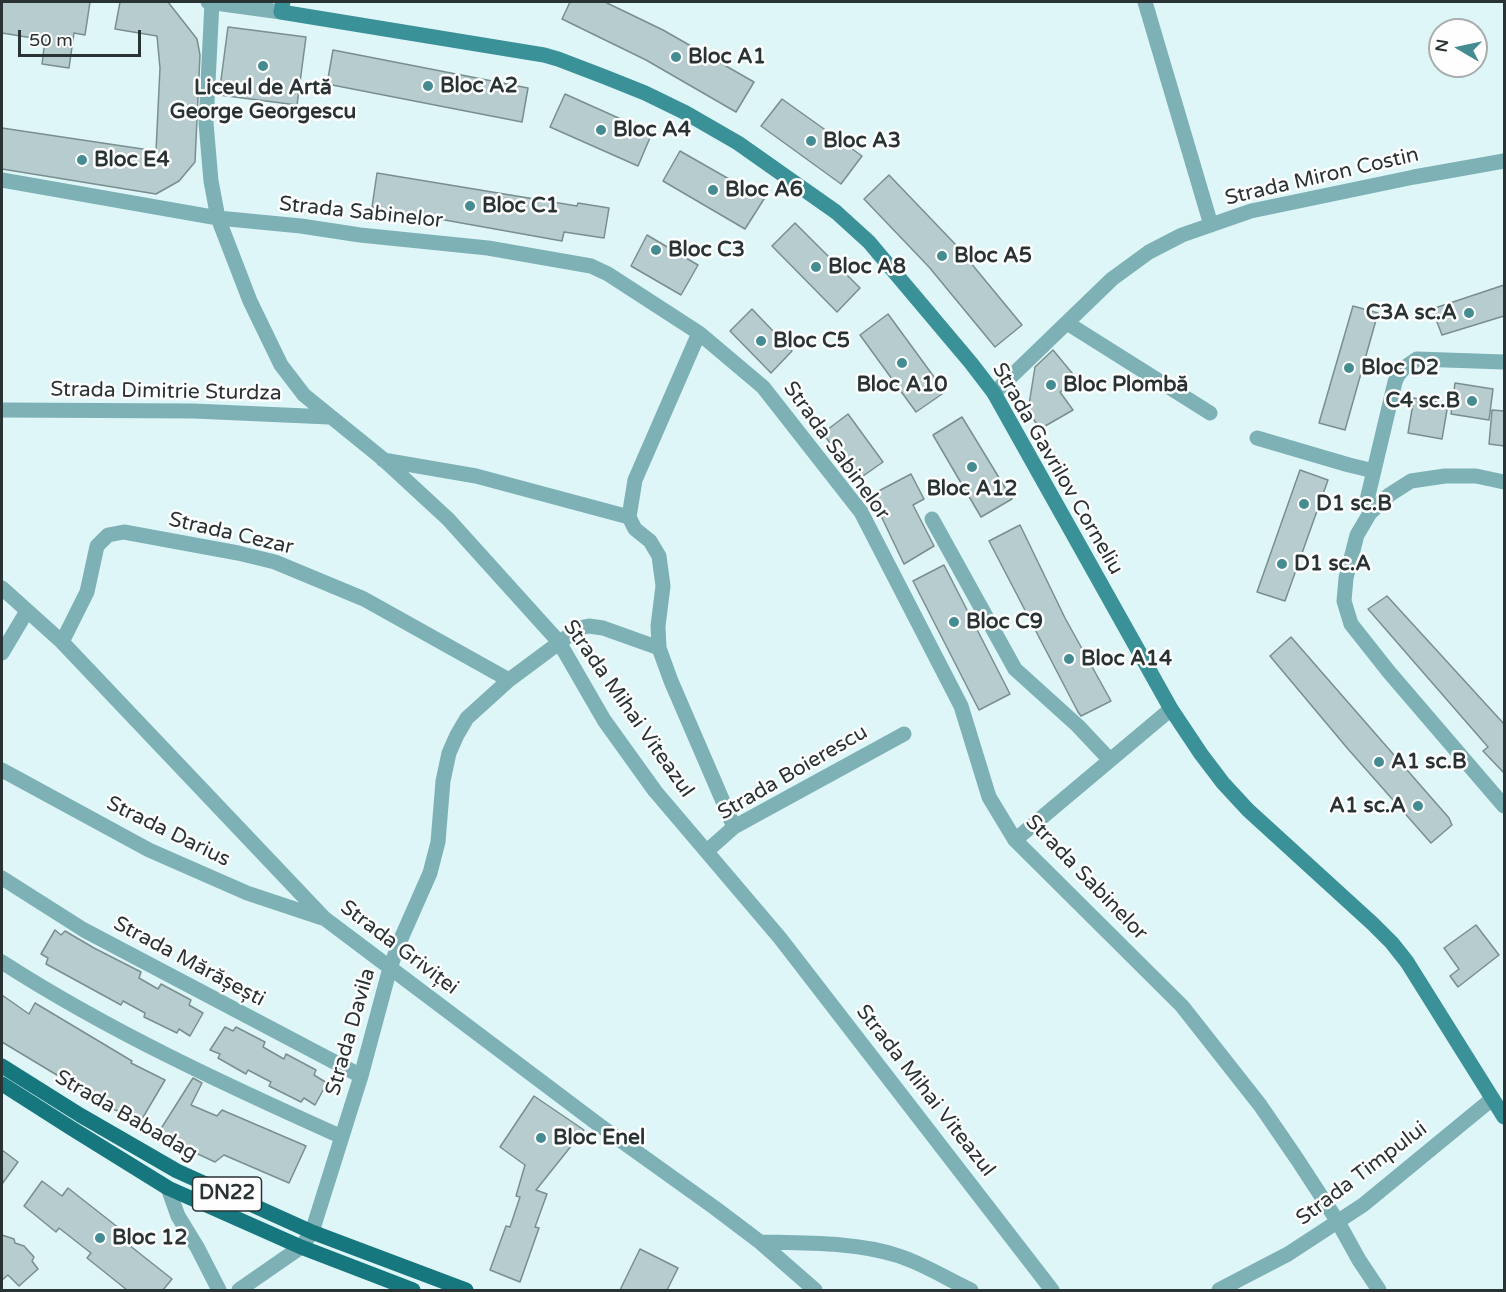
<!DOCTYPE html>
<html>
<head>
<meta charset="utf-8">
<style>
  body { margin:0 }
  #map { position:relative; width:1506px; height:1292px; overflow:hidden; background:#dff6f8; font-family:"Varela Round",sans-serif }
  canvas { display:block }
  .frame { position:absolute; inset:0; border:3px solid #2a3334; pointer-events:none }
  .north { position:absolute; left:1428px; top:18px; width:60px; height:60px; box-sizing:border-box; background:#fefefe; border:2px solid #a9adad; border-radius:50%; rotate:279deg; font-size:16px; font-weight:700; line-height:24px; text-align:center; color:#2a3334 }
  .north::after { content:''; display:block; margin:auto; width:21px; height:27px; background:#448c92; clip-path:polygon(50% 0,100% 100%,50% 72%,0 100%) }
  .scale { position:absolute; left:18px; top:30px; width:123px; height:27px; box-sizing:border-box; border:3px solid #2a3334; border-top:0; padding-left:8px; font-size:18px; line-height:21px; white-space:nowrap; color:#2a3334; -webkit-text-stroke:4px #fefefe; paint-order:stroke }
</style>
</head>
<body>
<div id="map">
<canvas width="1506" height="1292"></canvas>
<div class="frame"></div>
<div class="north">N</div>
<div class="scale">50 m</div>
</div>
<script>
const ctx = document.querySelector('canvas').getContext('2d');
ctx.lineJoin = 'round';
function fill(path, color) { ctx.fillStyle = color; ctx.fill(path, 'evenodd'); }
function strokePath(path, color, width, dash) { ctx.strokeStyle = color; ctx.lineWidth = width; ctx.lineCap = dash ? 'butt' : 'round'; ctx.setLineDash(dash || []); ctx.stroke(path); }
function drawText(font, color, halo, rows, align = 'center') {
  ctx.font = font + ' "Varela Round",sans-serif'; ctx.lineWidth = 5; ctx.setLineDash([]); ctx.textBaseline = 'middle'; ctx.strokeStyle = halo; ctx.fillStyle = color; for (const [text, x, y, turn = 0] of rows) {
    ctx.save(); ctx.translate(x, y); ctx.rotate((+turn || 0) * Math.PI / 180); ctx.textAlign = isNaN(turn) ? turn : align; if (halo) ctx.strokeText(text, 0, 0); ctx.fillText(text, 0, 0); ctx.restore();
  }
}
const building = new Path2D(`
  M2 2H90L85 35 74 33 69 68 42 64 45 40 2 33Z
  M120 2H168L197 39 200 55 195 162 179 181 156 194 2 169V128L156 151 160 68 157 36 115 29Z
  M570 2H605L663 30 754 82 736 112 646 60 562 19Z
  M228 27 306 37 297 105 219 95Z
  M333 50 528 88 522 122 327 84Z
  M565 94 652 133 638 166 550 127Z
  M782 99 862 156 841 184 761 126Z
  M680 151 764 199 745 229 663 181Z
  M377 173 577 206 578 203 609 208 604 238 564 232 562 241 372 207Z
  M889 175 956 245 1022 325 995 347 929 267 864 199Z
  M795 223 860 288 837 312 772 246Z
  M647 235 698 265 681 295 631 266Z
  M1504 285V316L1442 335 1432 309Z
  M1353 306 1378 313 1345 430 1319 423Z
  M752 309 792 351 771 373 730 331Z
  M888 314 945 392 916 412 860 335Z
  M1053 350 1077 379 1060 392 1073 410 1040 429 1028 411 1035 367Z
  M1455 383 1493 389 1489 420 1451 414Z
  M1414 398 1448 404 1442 439 1408 433Z
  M1492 410 1504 411V446L1489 444Z
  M848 414 883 462 856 481 823 433Z
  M962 417 1012 499 981 517 933 435Z
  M1300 470 1328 480 1285 601 1257 592Z
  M911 474 924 499 913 505 934 546 904 564 871 495Z
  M1020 525 1065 618 1111 701 1081 716 1078 712 989 541Z
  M944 565 1010 694 979 710 913 581Z
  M1387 596 1504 724V773L1483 751 1488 747 1368 609Z
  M1291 637 1449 818 1452 825 1431 843 1348 749 1270 656Z
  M1476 925 1499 955 1458 987 1450 976 1459 969 1444 948Z
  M55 930 61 935 65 931 94 948 141 972 139 978 158 989 161 984 191 1000 189 1005 203 1013 190 1036 179 1029 177 1033 144 1017 145 1013 123 1001 121 1005 46 964 48 958 41 954Z
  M2 995 29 1014 35 1003 132 1061 131 1063 165 1080 142 1119 115 1110 2 1042Z
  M225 1027 233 1031 236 1027 265 1042 263 1047 284 1059 286 1054 316 1070 314 1075 327 1083 315 1105 304 1098 301 1102 269 1086 271 1082 248 1070 246 1074 218 1058 220 1054 210 1050Z
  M193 1078 202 1083 191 1105 217 1116 222 1110 306 1146 289 1183 224 1155 215 1162 157 1135Z
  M534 1096 584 1130 536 1190 547 1194 535 1227 539 1228 520 1282 490 1270 506 1226 510 1227 520 1197 516 1196 525 1165 500 1147Z
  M2 1150 18 1162 2 1184Z
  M42 1181 62 1196 68 1188 129 1236 124 1241 172 1279 163 1290H127L87 1258 91 1253 59 1228 56 1232 24 1206Z
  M2 1235 14 1239 15 1243 24 1246 34 1257 32 1261 38 1269 19 1286 8 1275 2 1280Z
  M640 1249 678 1268 667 1290H620Z`);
fill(building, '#b6ccce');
strokePath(building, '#798e8f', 1.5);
strokePath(new Path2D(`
  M208 2 281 12
  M212 2 206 123 211 181 218 218 250 301 281 365 304 395 383 459 448 519 559 642 604 720 655 791 780 938 1052 1290
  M1145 2 1211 225
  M2 180 218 218 301 226 360 235 488 248 591 266 608 274 699 333 763 387 861 512 961 706 989 797 1015 840 1182 1006 1260 1105 1297 1159 1338 1222 1359 1260 1379 1290
  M1067 323 1210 413
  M699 333 635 480 629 517 635 529 650 541 659 556 663 586 658 626 659 648 671 681 734 827
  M994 393 1112 279 1149 252 1182 235 1251 211 1414 177 1504 161
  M2 410 194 411 329 417
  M1257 438 1349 465 1374 471
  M383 460 476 476 629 517
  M1504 482 1476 476H1445L1411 481 1389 495 1370 513 1357 535 1346 578 1344 601 1351 624 1389 672 1504 806
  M1370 513 1367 500 1395 382 1398 375 1404 368 1417 359 1504 362
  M932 519 1015 669 1078 726 1110 760
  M2 588 62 642 324 918 599 1125 715 1208 760 1242 815 1290
  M62 642 87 592 97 546 108 535 124 532 238 553 275 562 364 599 509 680
  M2 653 27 611
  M2 770 149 850 247 893 322 918
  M1015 840 1171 709
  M707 851 734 827 904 734
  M2 878 84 930 361 1076
  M2 962C109 1031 226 1085 342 1137
  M168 1188 178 1216 197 1247 219 1290
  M760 1242C804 1243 857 1242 899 1256 924 1264 947 1279 971 1290
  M239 1290 301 1247 312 1232 361 1076 390 968 400 941 430 873 438 842 443 781 449 753 457 735 467 718 509 680 579 628 589 626 603 628 659 648
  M1219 1290 1288 1254 1363 1205 1492 1099`), '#7db1b5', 15);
strokePath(new Path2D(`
  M283 2 281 12 544 55 558 59 605 77 645 93 686 113 738 143 836 212 869 242 971 363 994 393 1171 709 1201 754 1223 783 1248 810 1373 924 1392 943 1407 962 1504 1117`), '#3a9198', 15);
strokePath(new Path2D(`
  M2 1066 80 1115 177 1171 312 1232 466 1290
  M2 1084 71 1128 168 1188 301 1247 413 1290`), '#16777e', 15);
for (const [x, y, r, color] of [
  [676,57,6,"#448c92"],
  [263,66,6,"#448c92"],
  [428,86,6,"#448c92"],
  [601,130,6,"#448c92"],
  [811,141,6,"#448c92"],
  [82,160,6,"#448c92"],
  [713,190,6,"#448c92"],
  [470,206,6,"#448c92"],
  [656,250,6,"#448c92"],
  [942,256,6,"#448c92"],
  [816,267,6,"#448c92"],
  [1469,313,6,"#448c92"],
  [761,341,6,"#448c92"],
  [902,363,6,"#448c92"],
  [1349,368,6,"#448c92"],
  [1051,385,6,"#448c92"],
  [1472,401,6,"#448c92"],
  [972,467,6,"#448c92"],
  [1304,504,6,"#448c92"],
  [1282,564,6,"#448c92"],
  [954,622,6,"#448c92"],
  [1069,659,6,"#448c92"],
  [1379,762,6,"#448c92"],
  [1418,806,6,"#448c92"],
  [541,1138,6,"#448c92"],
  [100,1238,6,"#448c92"]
]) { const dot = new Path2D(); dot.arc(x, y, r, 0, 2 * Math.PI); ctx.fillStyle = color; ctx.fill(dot); strokePath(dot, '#fefefe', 2); }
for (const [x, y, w] of [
  [227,1194,69]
]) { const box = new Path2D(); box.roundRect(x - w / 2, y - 17, w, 34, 4.5); ctx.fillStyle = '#fefefe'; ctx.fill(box); strokePath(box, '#2a3334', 1.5); }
drawText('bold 20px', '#2a3334', null, [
  ["DN22",227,1194]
]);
drawText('bold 21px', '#2a3334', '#fefefe', [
  ["Bloc A1",688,57],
  ["Bloc A2",440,86],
  ["Liceul de Artă",263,88,"center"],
  ["George Georgescu",263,112,"center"],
  ["Bloc A4",613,130],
  ["Bloc A3",823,141],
  ["Bloc E4",94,160],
  ["Bloc A6",725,190],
  ["Bloc C1",482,206],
  ["Bloc C3",668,250],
  ["Bloc A5",954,256],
  ["Bloc A8",828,267],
  ["C3A sc.A",1457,313,"right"],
  ["Bloc C5",773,341],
  ["Bloc D2",1361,368],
  ["Bloc A10",902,385,"center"],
  ["Bloc Plombă",1063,385],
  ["C4 sc.B",1460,401,"right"],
  ["Bloc A12",972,489,"center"],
  ["D1 sc.B",1316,504],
  ["D1 sc.A",1294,564],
  ["Bloc C9",966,622],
  ["Bloc A14",1081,659],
  ["A1 sc.B",1391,762],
  ["A1 sc.A",1406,806,"right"],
  ["Bloc Enel",553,1138],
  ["Bloc 12",112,1238]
], 'left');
drawText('21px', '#2a3334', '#fefefe', [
  ["Strada Miron Costin",1322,177,-13],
  ["Strada Sabinelor",361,213,6],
  ["Strada Dimitrie Sturdza",166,392,1],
  ["Strada Sabinelor",836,451,54],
  ["Strada Gavrilov Corneliu",1057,469,60],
  ["Strada Cezar",231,534,13],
  ["Strada Mihai Viteazul",628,709,55],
  ["Strada Boierescu",793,773,-30],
  ["Strada Darius",168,832,26],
  ["Strada Sabinelor",1086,878,46],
  ["Strada Griviței",399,948,37],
  ["Strada Mărășești",189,962,28],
  ["Strada Davila",351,1032,-74],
  ["Strada Mihai Viteazul",925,1091,52],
  ["Strada Babadag",126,1116,30],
  ["Strada Timpului",1362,1174,-37]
]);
</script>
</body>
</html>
